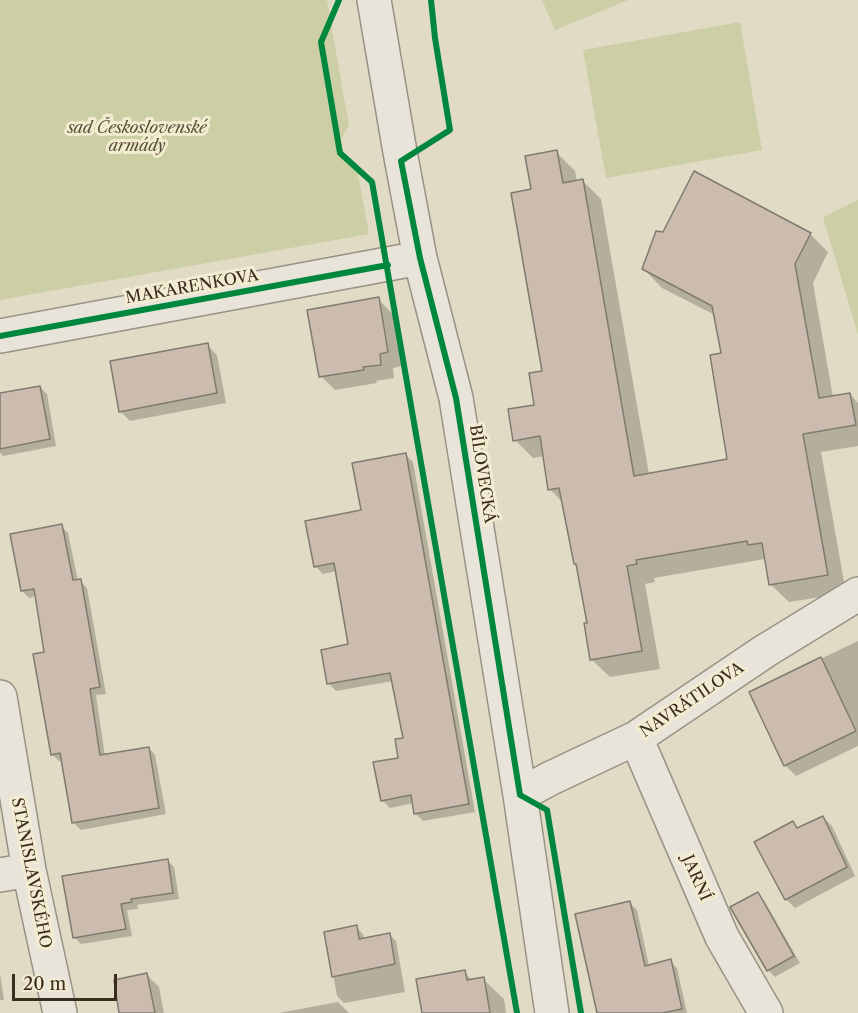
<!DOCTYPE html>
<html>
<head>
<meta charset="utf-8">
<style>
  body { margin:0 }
  #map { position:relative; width:858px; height:1013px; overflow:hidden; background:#e1dbc5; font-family:"Libre Caslon Text",serif }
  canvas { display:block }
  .scale { position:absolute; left:12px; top:974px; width:105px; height:27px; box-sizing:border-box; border:3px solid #392d1f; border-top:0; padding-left:8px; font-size:18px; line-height:21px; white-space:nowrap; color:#392d1f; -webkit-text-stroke:4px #f4ecd1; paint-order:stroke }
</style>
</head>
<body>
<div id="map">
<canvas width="858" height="1013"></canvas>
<div class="scale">20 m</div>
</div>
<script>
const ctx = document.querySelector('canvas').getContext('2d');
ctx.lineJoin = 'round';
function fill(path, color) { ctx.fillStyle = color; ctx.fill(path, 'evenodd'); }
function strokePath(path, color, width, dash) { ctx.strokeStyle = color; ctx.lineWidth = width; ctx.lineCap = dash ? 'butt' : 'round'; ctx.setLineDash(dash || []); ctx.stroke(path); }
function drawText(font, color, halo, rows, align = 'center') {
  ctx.font = font + ' "Libre Caslon Text",serif'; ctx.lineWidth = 6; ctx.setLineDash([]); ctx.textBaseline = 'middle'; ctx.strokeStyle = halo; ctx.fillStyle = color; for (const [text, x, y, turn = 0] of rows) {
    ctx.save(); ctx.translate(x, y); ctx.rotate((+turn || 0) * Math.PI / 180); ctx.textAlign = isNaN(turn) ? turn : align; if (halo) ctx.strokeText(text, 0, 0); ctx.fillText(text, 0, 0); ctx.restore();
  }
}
fill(new Path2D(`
  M0 0H327L349 126 339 142 344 153 356 163 369 234 0 300Z
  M542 0H628L555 30Z
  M740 22 762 150 606 178 583 50Z
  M858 200V335L823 217Z`), '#cccea6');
fill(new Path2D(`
  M556 152 575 171 577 182 583 181 601 199 649 474 729 460 723 355 715 315 662 288 644 269 810 234 828 252 813 283 833 397 850 394 858 403V446L821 452 846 593 789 602 770 584 765 559 654 578 655 582 645 584 660 669 610 677 591 659 588 625 578 566 575 564 563 503 550 489 545 456 533 458 515 440 536 406 543 372 532 190Z
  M378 299 392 313 401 366 393 368 394 378 376 381 377 383 335 390 321 376Z
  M207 345 217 355 226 403 130 421 120 411Z
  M40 387 47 394 56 446 3 456 0 453V395Z
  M405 454 413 462 475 812 423 821 415 813 414 803 390 808 383 801 400 759 404 739 393 681 336 691 328 683 350 645 337 571 323 574 315 566 363 511Z
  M61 526 68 533 78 581H80L87 588 106 694 96 695 105 756 149 748 155 755 166 814 81 830 74 823 63 760 59 761 52 754 45 653 36 596 29 598 22 591Z
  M858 641V746L796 776 785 765 751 692Z
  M823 817 832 826 855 876 795 908 786 899 793 823 799 829Z
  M167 860 174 867 179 899 137 905 138 909 127 910 132 936 81 944 74 937Z
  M758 893 764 900 800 963 775 977 768 970 732 908Z
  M630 903 637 910 649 966 670 961 677 968 687 1013H598Z
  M356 927 363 934 364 939 389 934 396 941 405 992 344 1003 337 996 326 933Z
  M464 972 473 981 483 979 504 999 506 1013H423Z
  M0 973 4 1000H0Z
  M147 975 159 987 164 1013H121Z
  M338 1002 349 1013H279Z`), '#0003');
const building = new Path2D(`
  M557 150 563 183 583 179 634 476 727 459 710 355 721 353 712 306 642 269 656 231 663 232 694 171 811 233 795 264 819 398 850 393 856 425 803 434 828 575 769 585 762 543 748 545 747 541 636 560 637 564 627 566 642 651 590 660 584 623H587L576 564H574L559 488 548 490 540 436 513 441 508 409 534 405 529 373 542 371 511 193 531 189 525 156Z
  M379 297 388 352 380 354 381 365 363 367 364 370 319 377 307 310Z
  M208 343 217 393 119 412 110 361Z
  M40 386 50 439 0 449V393Z
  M406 453 469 804 414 814 411 795 381 801 373 762 398 758 395 739 403 738 390 673 327 684 321 650 348 644 334 563 314 567 305 521 361 510 352 463Z
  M62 524 73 580 81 579 100 687 90 689 100 755 149 747 159 808 72 823 60 753 51 755 33 654 44 652 34 589 21 591 10 534Z
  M821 657 856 731 784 766 749 692Z
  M823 816 847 867 785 900 754 842 793 821 797 828Z
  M168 859 173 893 131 899 132 902 121 904 126 929 73 938 62 876Z
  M758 892 794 956 767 971 730 907Z
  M630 901 645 966 671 959 682 1009 662 1013H597L575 914Z
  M357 925 359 939 390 933 395 964 332 977 324 932Z
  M465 970 467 980 484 977 490 1013H422L416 979Z
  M147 973 155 1013H119L114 980Z`);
fill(building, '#cbbcaf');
strokePath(building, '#807b6e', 1.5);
const minor = new Path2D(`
  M374 0 400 152 420 258 456 398 520 795 552 1013
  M0 336 420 258
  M0 697 29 870 60 1013
  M636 738 722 937 766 1013
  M520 795 549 779 636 738 765 651 858 594
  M0 875 29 870`);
strokePath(minor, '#979285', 36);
strokePath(minor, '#e8e4d9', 33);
strokePath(new Path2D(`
  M339 0 321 42 340 153 372 182 517 1013
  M431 0 435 38 450 130 401 161 420 258 456 398 520 795 547 810 581 1013
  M0 336 388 265`), '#00873e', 6);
drawText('italic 16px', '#59523a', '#f4ecd1', [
  ["sad Československé",137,128],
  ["armády",137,146]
]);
drawText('16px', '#392d1f', '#f4ecd1', [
  ["MAKARENKOVA",192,287,-10],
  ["BÍLOVECKÁ",482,474,81],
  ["NAVRÁTILOVA",692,700,-34],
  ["STANISLAVSKÉHO",31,873,79],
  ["JARNÍ",696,878,66]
]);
</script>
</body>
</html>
